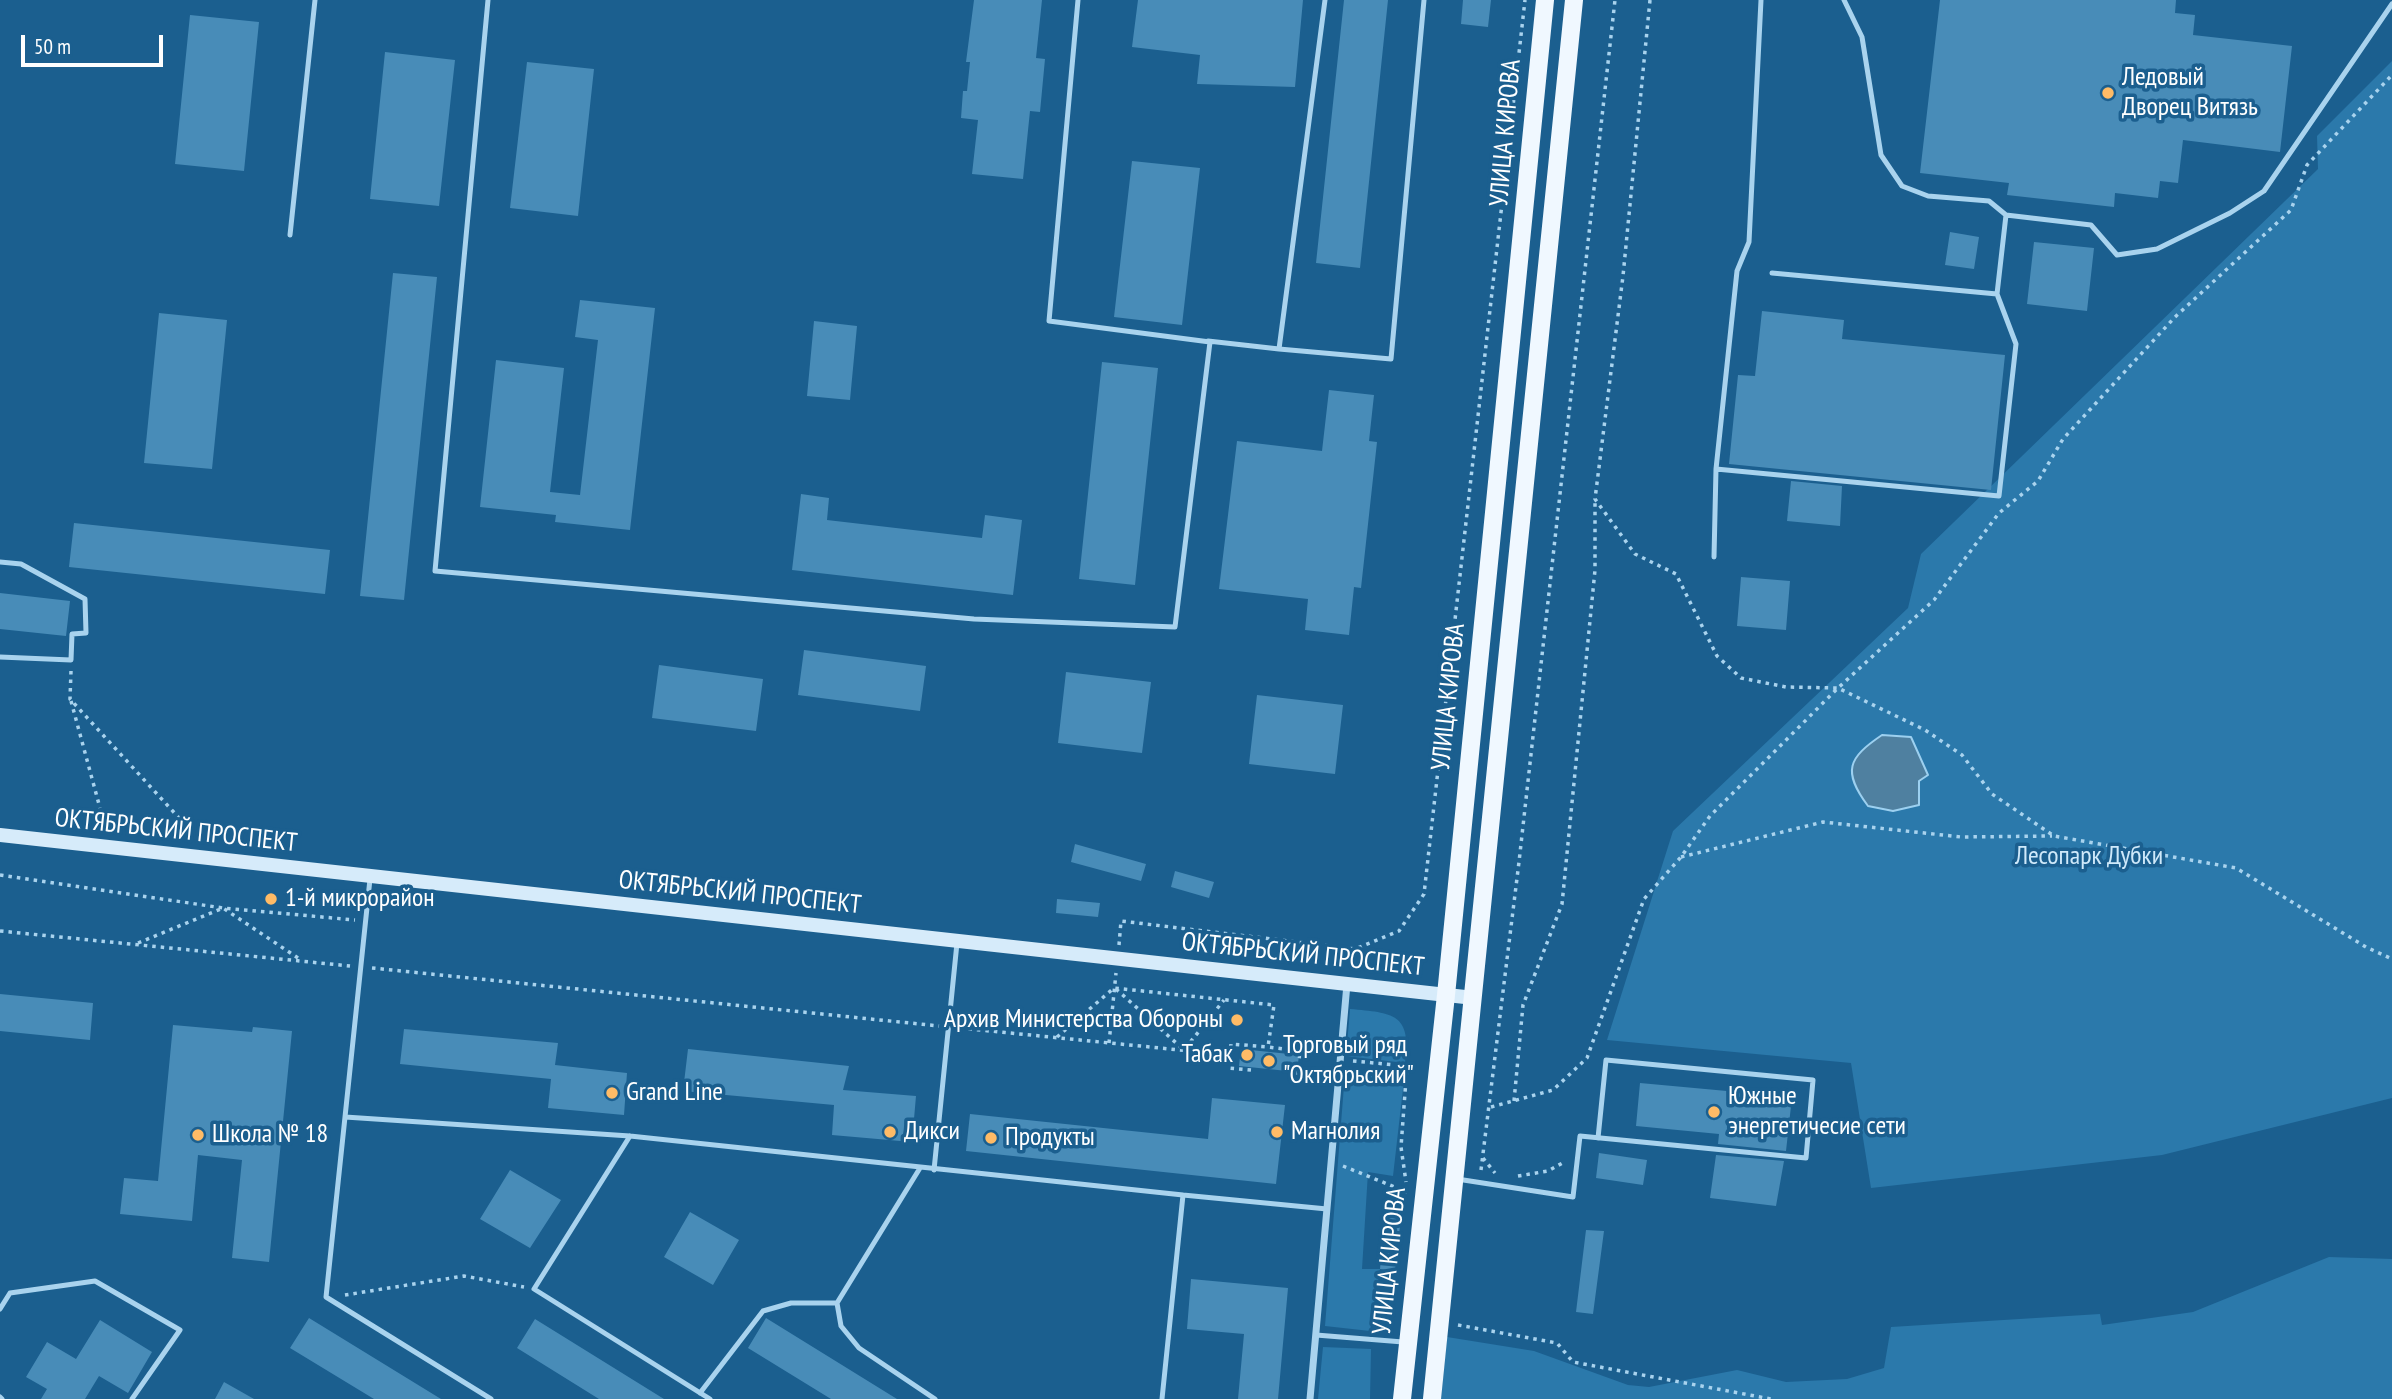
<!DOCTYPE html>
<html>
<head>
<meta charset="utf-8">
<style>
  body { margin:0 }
  #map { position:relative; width:2392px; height:1399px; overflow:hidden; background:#1b5f8f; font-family:"PT Sans Narrow",sans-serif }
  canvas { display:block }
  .scale { position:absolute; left:21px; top:35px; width:142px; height:32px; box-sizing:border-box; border:4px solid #fff; border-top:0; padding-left:9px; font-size:21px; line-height:24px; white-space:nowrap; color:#fff; -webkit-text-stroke:5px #1b5f8f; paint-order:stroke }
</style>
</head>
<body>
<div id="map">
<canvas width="2392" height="1399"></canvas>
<div class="scale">50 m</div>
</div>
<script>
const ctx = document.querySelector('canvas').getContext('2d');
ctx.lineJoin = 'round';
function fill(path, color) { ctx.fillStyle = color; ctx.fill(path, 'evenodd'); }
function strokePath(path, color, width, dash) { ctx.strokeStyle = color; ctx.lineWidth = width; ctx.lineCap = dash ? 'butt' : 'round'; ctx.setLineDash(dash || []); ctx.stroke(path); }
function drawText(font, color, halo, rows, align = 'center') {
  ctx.font = font + ' "PT Sans Narrow",sans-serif'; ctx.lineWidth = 7; ctx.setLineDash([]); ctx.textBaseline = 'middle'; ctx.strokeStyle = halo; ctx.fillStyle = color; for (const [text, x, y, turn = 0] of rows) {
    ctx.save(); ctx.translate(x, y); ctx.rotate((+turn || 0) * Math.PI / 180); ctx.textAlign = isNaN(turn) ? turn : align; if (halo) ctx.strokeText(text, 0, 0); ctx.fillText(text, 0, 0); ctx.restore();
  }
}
fill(new Path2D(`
  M2392 61V1098L2162 1155 1871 1188 1851 1063 1607 1040 1673 831 1908 608 1921 554 2318 169 2317 136Z
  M1350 1009C1393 1013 1412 1013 1405 1063L1346 1056Z
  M1345 1073 1404 1080 1393 1176 1368 1172 1362 1269H1380L1370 1331 1325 1326Z
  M2329 1257 2392 1259V1399H1441L1447 1337 1534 1351 1628 1385 1649 1387 1737 1370 1786 1382 1847 1379 1884 1368 1891 1327 2100 1314 2102 1325 2193 1312Z
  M1323 1347 1371 1349 1370 1399H1318Z`), '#2b79ab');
const water = new Path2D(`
  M1882 735 1911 737 1928 775 1919 781V805L1893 811 1868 806C1842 771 1848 758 1882 735Z`);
fill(water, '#4f80a0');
strokePath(water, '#9cd0f0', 2);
fill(new Path2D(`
  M974 0H1042L1036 58 1045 59 1040 112 1030 111 1023 179 972 174 978 120 961 118 963 91H967L970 62H966Z
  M1138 0H1303L1295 87 1197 84 1200 55 1132 47Z
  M1344 0H1388L1360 268 1316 263Z
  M1463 0H1491L1488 27 1461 24Z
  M1940 0H2176L2175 13 2195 15 2193 35 2292 46 2280 152 2183 140 2178 183 2160 181 2158 198 2115 193 2114 207 2007 195 2009 183 1920 173Z
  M190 15 259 22 244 171 175 164Z
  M385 52 455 60 439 206 370 199Z
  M527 62 594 69 578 216 510 208Z
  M1132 161 1200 168 1182 325 1114 317Z
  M1950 232 1979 237 1974 269 1945 265Z
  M2034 242 2094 248 2087 311 2027 304Z
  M393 273 437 277 404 600 360 596Z
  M580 300 655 308 630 530 555 522 556 515 480 507 496 360 564 368 550 492 580 495 598 340 575 337Z
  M1762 311 1844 320 1842 339 2005 355 1991 490 1729 464 1738 375 1755 376Z
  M159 313 227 320 212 469 144 463Z
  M814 321 857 326 850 400 807 396Z
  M1102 362 1158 368 1135 585 1079 579Z
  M1329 390 1374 395 1369 441 1377 442 1361 588 1354 587 1349 635 1305 630 1308 599 1219 589 1237 441 1322 451Z
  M1791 481 1842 486 1840 526 1787 521Z
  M801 494 829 498 827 520 982 538 985 515 1022 520 1013 595 792 570Z
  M74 523 330 550 325 594 69 567Z
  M1741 577 1790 581 1786 630 1737 626Z
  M0 593 70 601 66 636 0 629Z
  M804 650 926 666 920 711 798 695Z
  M659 665 763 679 756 731 652 718Z
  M1066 672 1151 682 1142 753 1058 743Z
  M1257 695 1343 705 1335 774 1249 764Z
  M1075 844 1146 864 1141 881 1071 862Z
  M1175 871 1214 882 1209 898 1171 887Z
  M1057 899 1100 903 1098 917 1056 913Z
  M0 994 93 1003 90 1040 0 1031Z
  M173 1025 252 1032 253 1027 292 1031 269 1262 232 1258 242 1160 198 1155 192 1221 120 1214 124 1178 158 1181Z
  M404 1029 558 1043 555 1065 627 1073 624 1115 548 1108 551 1079 400 1064Z
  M688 1049 849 1066 843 1090 916 1096 912 1142 832 1135 834 1105 683 1091Z
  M1241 1049 1299 1055 1297 1072 1239 1066Z
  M1640 1083 1792 1097 1786 1151 1718 1144 1719 1134 1636 1126Z
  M1212 1098 1285 1105 1276 1184 966 1151 970 1114 1208 1139Z
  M1599 1153 1647 1160 1643 1185 1596 1178Z
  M1716 1155 1784 1161 1776 1206 1710 1198Z
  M510 1170 561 1200 530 1248 480 1219Z
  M1386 1205 1402 1207 1395 1271 1380 1269Z
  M690 1212 739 1240 713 1285 664 1257Z
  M1586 1230 1604 1231 1593 1314 1576 1312Z
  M1191 1279 1288 1288 1278 1399H1238L1244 1334 1187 1329Z
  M309 1318 441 1399H374L290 1348Z
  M766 1318 897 1399H831L748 1348Z
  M535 1319 664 1399H599L517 1348Z
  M100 1320 152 1352 128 1393 99 1376 85 1399H41L47 1389 26 1377 47 1342 76 1359Z
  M224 1382 254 1399H215Z`), '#488cb8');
strokePath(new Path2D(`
  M1650 0 1623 276 1595 499 1635 554 1676 574 1717 656 1741 678 1786 687 1838 688 1925 730 1962 755 1992 794 2054 836 2236 868 2366 947 2392 959
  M71 671 70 699 180 819
  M71 701 100 808
  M1681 857 1823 822 1961 837 2052 836
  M0 875 223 908 355 920
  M0 931 350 966
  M138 943 223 908 301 960
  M1119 945 1121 921 1355 949 1399 931 1424 894 1525 0
  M372 968 939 1026
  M1116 989 1184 1050 1224 1000
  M960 1028 1230 1055
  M1057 1037 1114 988 1274 1005 1268 1047 1300 1051 1298 1075
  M1109 1043 1116 973
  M1353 1061 1407 1066 1401 1147 1406 1182
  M1251 1070 1229 1068 1231 1044 1268 1047
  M1514 1101 1523 1005 1562 904 1595 570V500
  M1491 1107 1553 1090 1587 1058 1644 899 1681 857 1710 816 1838 688 1934 600 1999 513 2038 481 2063 439 2175 317 2291 210 2307 165 2392 75
  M1483 1158 1495 1173
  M1343 1166 1407 1192
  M1481 1170 1519 862 1615 0
  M1518 1176 1548 1171 1566 1161
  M345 1295 464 1276 524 1287
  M1458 1325 1557 1343 1573 1362 1771 1399`), '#a9d3ee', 3.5, [3.5, 5]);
strokePath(new Path2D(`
  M488 0 435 571 974 619 1175 627 1210 342 1049 321 1078 0
  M1844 0 1862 37 1881 155 1902 186 1928 196 1989 201 2006 215 2091 225 2117 255 2157 249 2230 213 2264 191 2392 4
  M290 235 315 0
  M1772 273 1997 294 2006 215
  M1208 341 1279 349 1325 0
  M1279 349 1391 359 1424 0
  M1716 469 1999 496 2016 344 1997 294
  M1714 557 1716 469 1737 271 1749 242 1761 0
  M0 562 21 564 85 599 86 633 72 634 71 660 0 657
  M370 879 345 1117 630 1136 1183 1195
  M345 1117 326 1297 491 1399
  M630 1136 534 1289 710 1399
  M920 1168 837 1303 841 1326 859 1348 935 1399
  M934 1170 957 943
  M1457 1179 1573 1197 1580 1136 1806 1158 1813 1080 1606 1060 1598 1138
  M0 1309 10 1293 95 1281 180 1330 132 1399
  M1316 1335 1403 1342
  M700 1393 763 1311 791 1303H837
  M0 1397 2 1399
  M1162 1399 1183 1195 1327 1209`), '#a9d3ee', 5);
strokePath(new Path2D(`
  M1310 1399 1347 984`), '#a9d3ee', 7);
strokePath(new Path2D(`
  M0 835 1474 998`), '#d6ebfa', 14);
strokePath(new Path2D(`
  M1402 1399 1446 995 1545 0
  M1432 1399 1574 0`), '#f0f8ff', 18);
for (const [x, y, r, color] of [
  [2108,93,7,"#fb6"],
  [271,899,7,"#fb6"],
  [1237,1020,7,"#fb6"],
  [1247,1055,7,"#fb6"],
  [1269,1061,7,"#fb6"],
  [612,1093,7,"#fb6"],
  [1714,1112,7,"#fb6"],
  [890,1132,7,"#fb6"],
  [1277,1132,7,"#fb6"],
  [198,1135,7,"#fb6"],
  [991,1138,7,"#fb6"]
]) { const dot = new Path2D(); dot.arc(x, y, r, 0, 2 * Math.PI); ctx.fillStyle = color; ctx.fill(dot); strokePath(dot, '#1b5f8f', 2.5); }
drawText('26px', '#fff', '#1b5f8f', [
  ["Ледовый",2122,78],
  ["Дворец Витязь",2122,108],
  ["1-й микрорайон",285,899],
  ["Архив Министерства Обороны",1223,1020,"right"],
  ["Торговый ряд",1283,1046],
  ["\"Октябрьский\"",1283,1076],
  ["Табак",1233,1055,"right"],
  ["Grand Line",626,1093],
  ["Южные",1728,1097],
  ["энергетичесие сети",1728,1127],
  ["Дикси",904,1132],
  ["Магнолия",1291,1132],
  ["Школа № 18",212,1135],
  ["Продукты",1005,1138]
], 'left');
drawText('26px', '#fff', '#1b5f8f', [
  ["УЛИЦА КИРОВА",1506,133,-85],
  ["УЛИЦА КИРОВА",1449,697,-84],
  ["ОКТЯБРЬСКИЙ ПРОСПЕКТ",176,831,6],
  ["ОКТЯБРЬСКИЙ ПРОСПЕКТ",740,893,6],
  ["ОКТЯБРЬСКИЙ ПРОСПЕКТ",1303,955,6],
  ["УЛИЦА КИРОВА",1390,1261,-84]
]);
drawText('26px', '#cfe9fa', '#1b5f8f', [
  ["Лесопарк Дубки",2089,857]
]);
</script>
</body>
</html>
